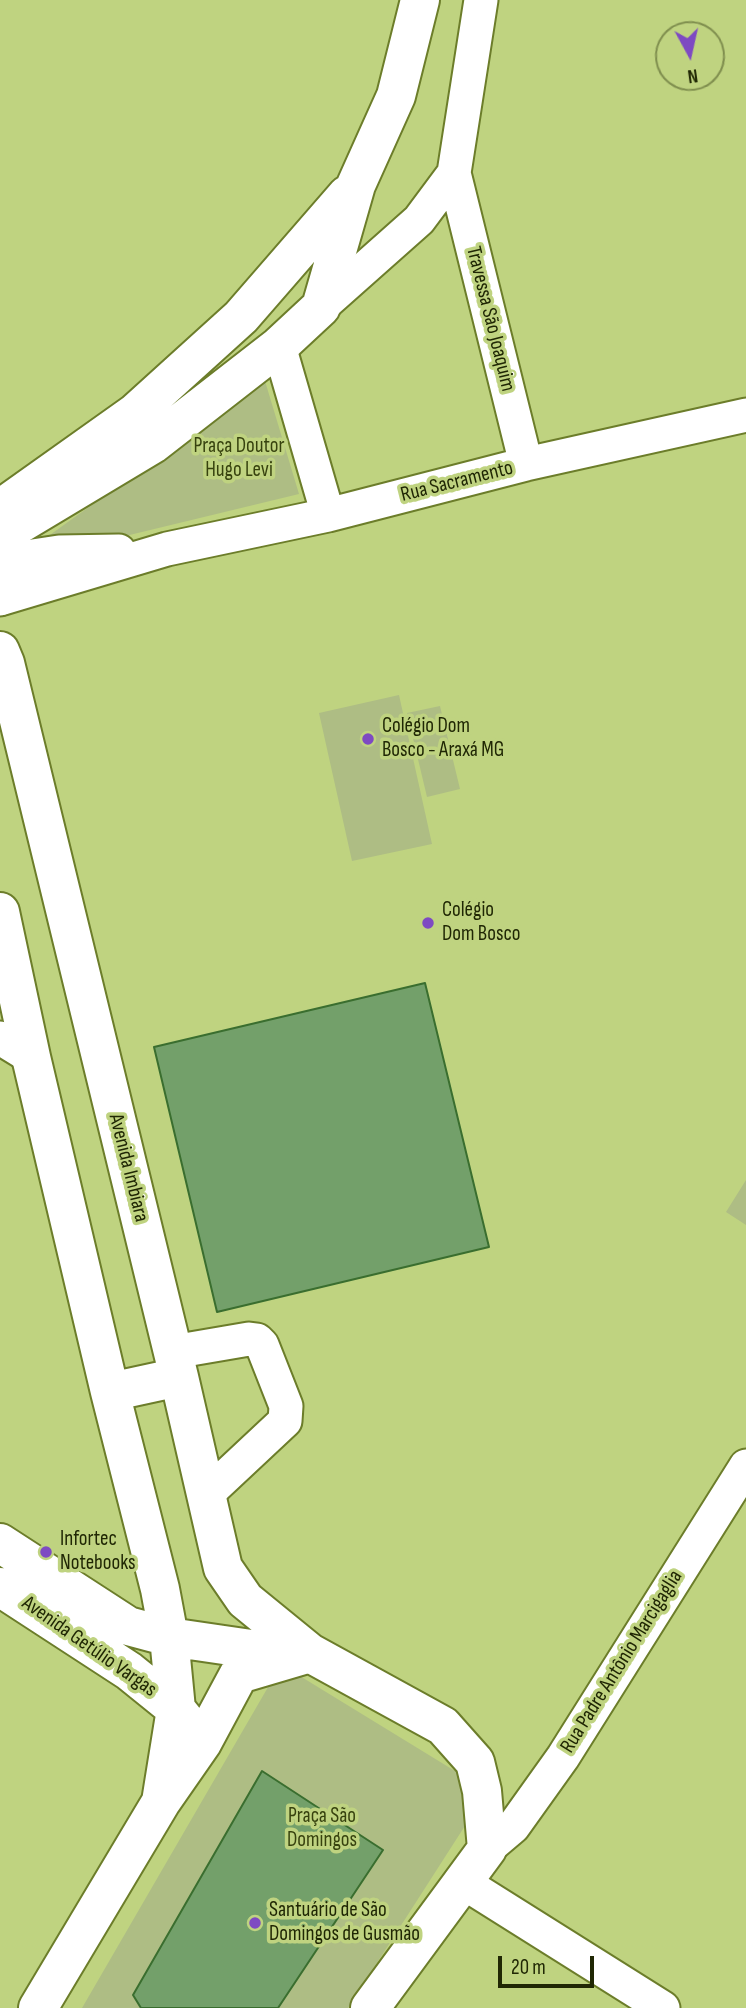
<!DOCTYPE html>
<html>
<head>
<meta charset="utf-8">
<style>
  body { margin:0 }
  #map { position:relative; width:746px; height:2008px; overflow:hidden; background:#bfd380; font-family:"Sofia Sans Condensed",sans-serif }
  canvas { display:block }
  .north { position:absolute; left:655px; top:21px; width:70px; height:70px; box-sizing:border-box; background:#bfd380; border:2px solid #7f8e4e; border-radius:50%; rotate:172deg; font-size:19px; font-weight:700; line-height:28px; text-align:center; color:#202704 }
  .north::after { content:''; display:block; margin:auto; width:24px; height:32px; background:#7e4ac2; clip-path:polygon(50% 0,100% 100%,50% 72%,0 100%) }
  .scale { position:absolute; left:498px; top:1956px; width:96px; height:32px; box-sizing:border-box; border:4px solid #202704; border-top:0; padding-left:9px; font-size:21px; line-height:24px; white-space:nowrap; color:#202704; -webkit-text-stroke:5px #bfd380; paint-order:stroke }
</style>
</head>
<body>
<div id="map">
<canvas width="746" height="2008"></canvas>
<div class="north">N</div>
<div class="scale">20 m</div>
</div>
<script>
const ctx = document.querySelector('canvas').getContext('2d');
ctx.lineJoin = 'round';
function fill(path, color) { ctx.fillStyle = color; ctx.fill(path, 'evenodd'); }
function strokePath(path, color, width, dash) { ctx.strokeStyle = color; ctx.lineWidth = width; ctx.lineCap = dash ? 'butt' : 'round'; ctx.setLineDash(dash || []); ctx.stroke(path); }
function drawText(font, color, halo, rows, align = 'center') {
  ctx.font = font + ' "Sofia Sans Condensed",sans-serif'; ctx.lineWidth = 7; ctx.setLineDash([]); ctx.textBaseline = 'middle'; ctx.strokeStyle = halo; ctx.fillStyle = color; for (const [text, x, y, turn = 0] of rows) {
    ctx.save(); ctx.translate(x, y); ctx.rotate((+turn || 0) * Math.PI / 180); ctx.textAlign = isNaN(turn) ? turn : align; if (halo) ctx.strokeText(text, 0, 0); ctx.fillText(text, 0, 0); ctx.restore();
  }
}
fill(new Path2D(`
  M265 381 299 494 113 539 47 537Z
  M399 695 432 844 352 861 319 713Z
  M440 706 460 789 427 797 407 713Z
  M746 1180V1225L726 1212Z
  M295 1673 455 1771 472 1794 470 1818 348 2008H82L271 1682Z`), '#aebd84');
const building = new Path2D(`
  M425 983 489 1247 217 1312 154 1047Z
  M262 1771 383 1850 278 2008H141L133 1995Z`);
fill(building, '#73a06a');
strokePath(building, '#3a6e2f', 2);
const minor = new Path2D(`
  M454 173 526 464
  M321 307 419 220 454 173 481 0
  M279 346 328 515
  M13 559 59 552 119 551
  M0 599 167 549 328 515 526 464 746 415
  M0 1038 31 1057
  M173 1352 249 1339 257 1340 262 1345 286 1406 285 1421 207 1494
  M487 1849 513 1827 563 1757 746 1466
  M461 1881 663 2008`);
const major = new Path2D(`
  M0 509 135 413 241 317 347 195
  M0 517C17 541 17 571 0 596
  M8 531 153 444 279 346 321 307 356 185 396 96 420 0
  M0 651 5 663 179 1377 223 1568 245 1600 310 1653 443 1726 475 1762 482 1791 487 1849 370 2008
  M0 912 31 1057 110 1392 160 1589 169 1637 176 1709 161 1802
  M110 1392 179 1377
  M0 1543 128 1626 169 1637 251 1649 290 1651
  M0 1587 129 1671 176 1709 184 1719
  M38 2008 161 1802 202 1743 239 1674 310 1653`);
strokePath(minor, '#6c7d2a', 37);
strokePath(major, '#6c7d2a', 42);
strokePath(minor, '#fff', 33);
strokePath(major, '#fff', 38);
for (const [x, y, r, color] of [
  [368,739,7,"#7e4ac2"],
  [428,923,7,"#7e4ac2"],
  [46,1552,7,"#7e4ac2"],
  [255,1923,7,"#7e4ac2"]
]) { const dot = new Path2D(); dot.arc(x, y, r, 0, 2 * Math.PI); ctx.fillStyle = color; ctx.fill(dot); strokePath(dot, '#bfd380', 2.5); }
drawText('21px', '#202704', '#bfd380', [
  ["Travessa São Joaquim",490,319,76],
  ["Rua Sacramento",457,482,-14],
  ["Avenida Imbiara",128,1168,76],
  ["Avenida Getúlio Vargas",89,1647,35],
  ["Rua Padre Antônio Marcigaglia",622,1662,-58]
]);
drawText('21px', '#37420e', '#bfd380', [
  ["Praça Doutor",239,447],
  ["Hugo Levi",239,471],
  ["Praça São",322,1817],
  ["Domingos",322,1841]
]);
drawText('21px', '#202704', '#bfd380', [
  ["Colégio Dom",382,727],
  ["Bosco - Araxá MG",382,751],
  ["Colégio",442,911],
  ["Dom Bosco",442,935],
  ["Infortec",60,1540],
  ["Notebooks",60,1564],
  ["Santuário de São",269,1911],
  ["Domingos de Gusmão",269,1935]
], 'left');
</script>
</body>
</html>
